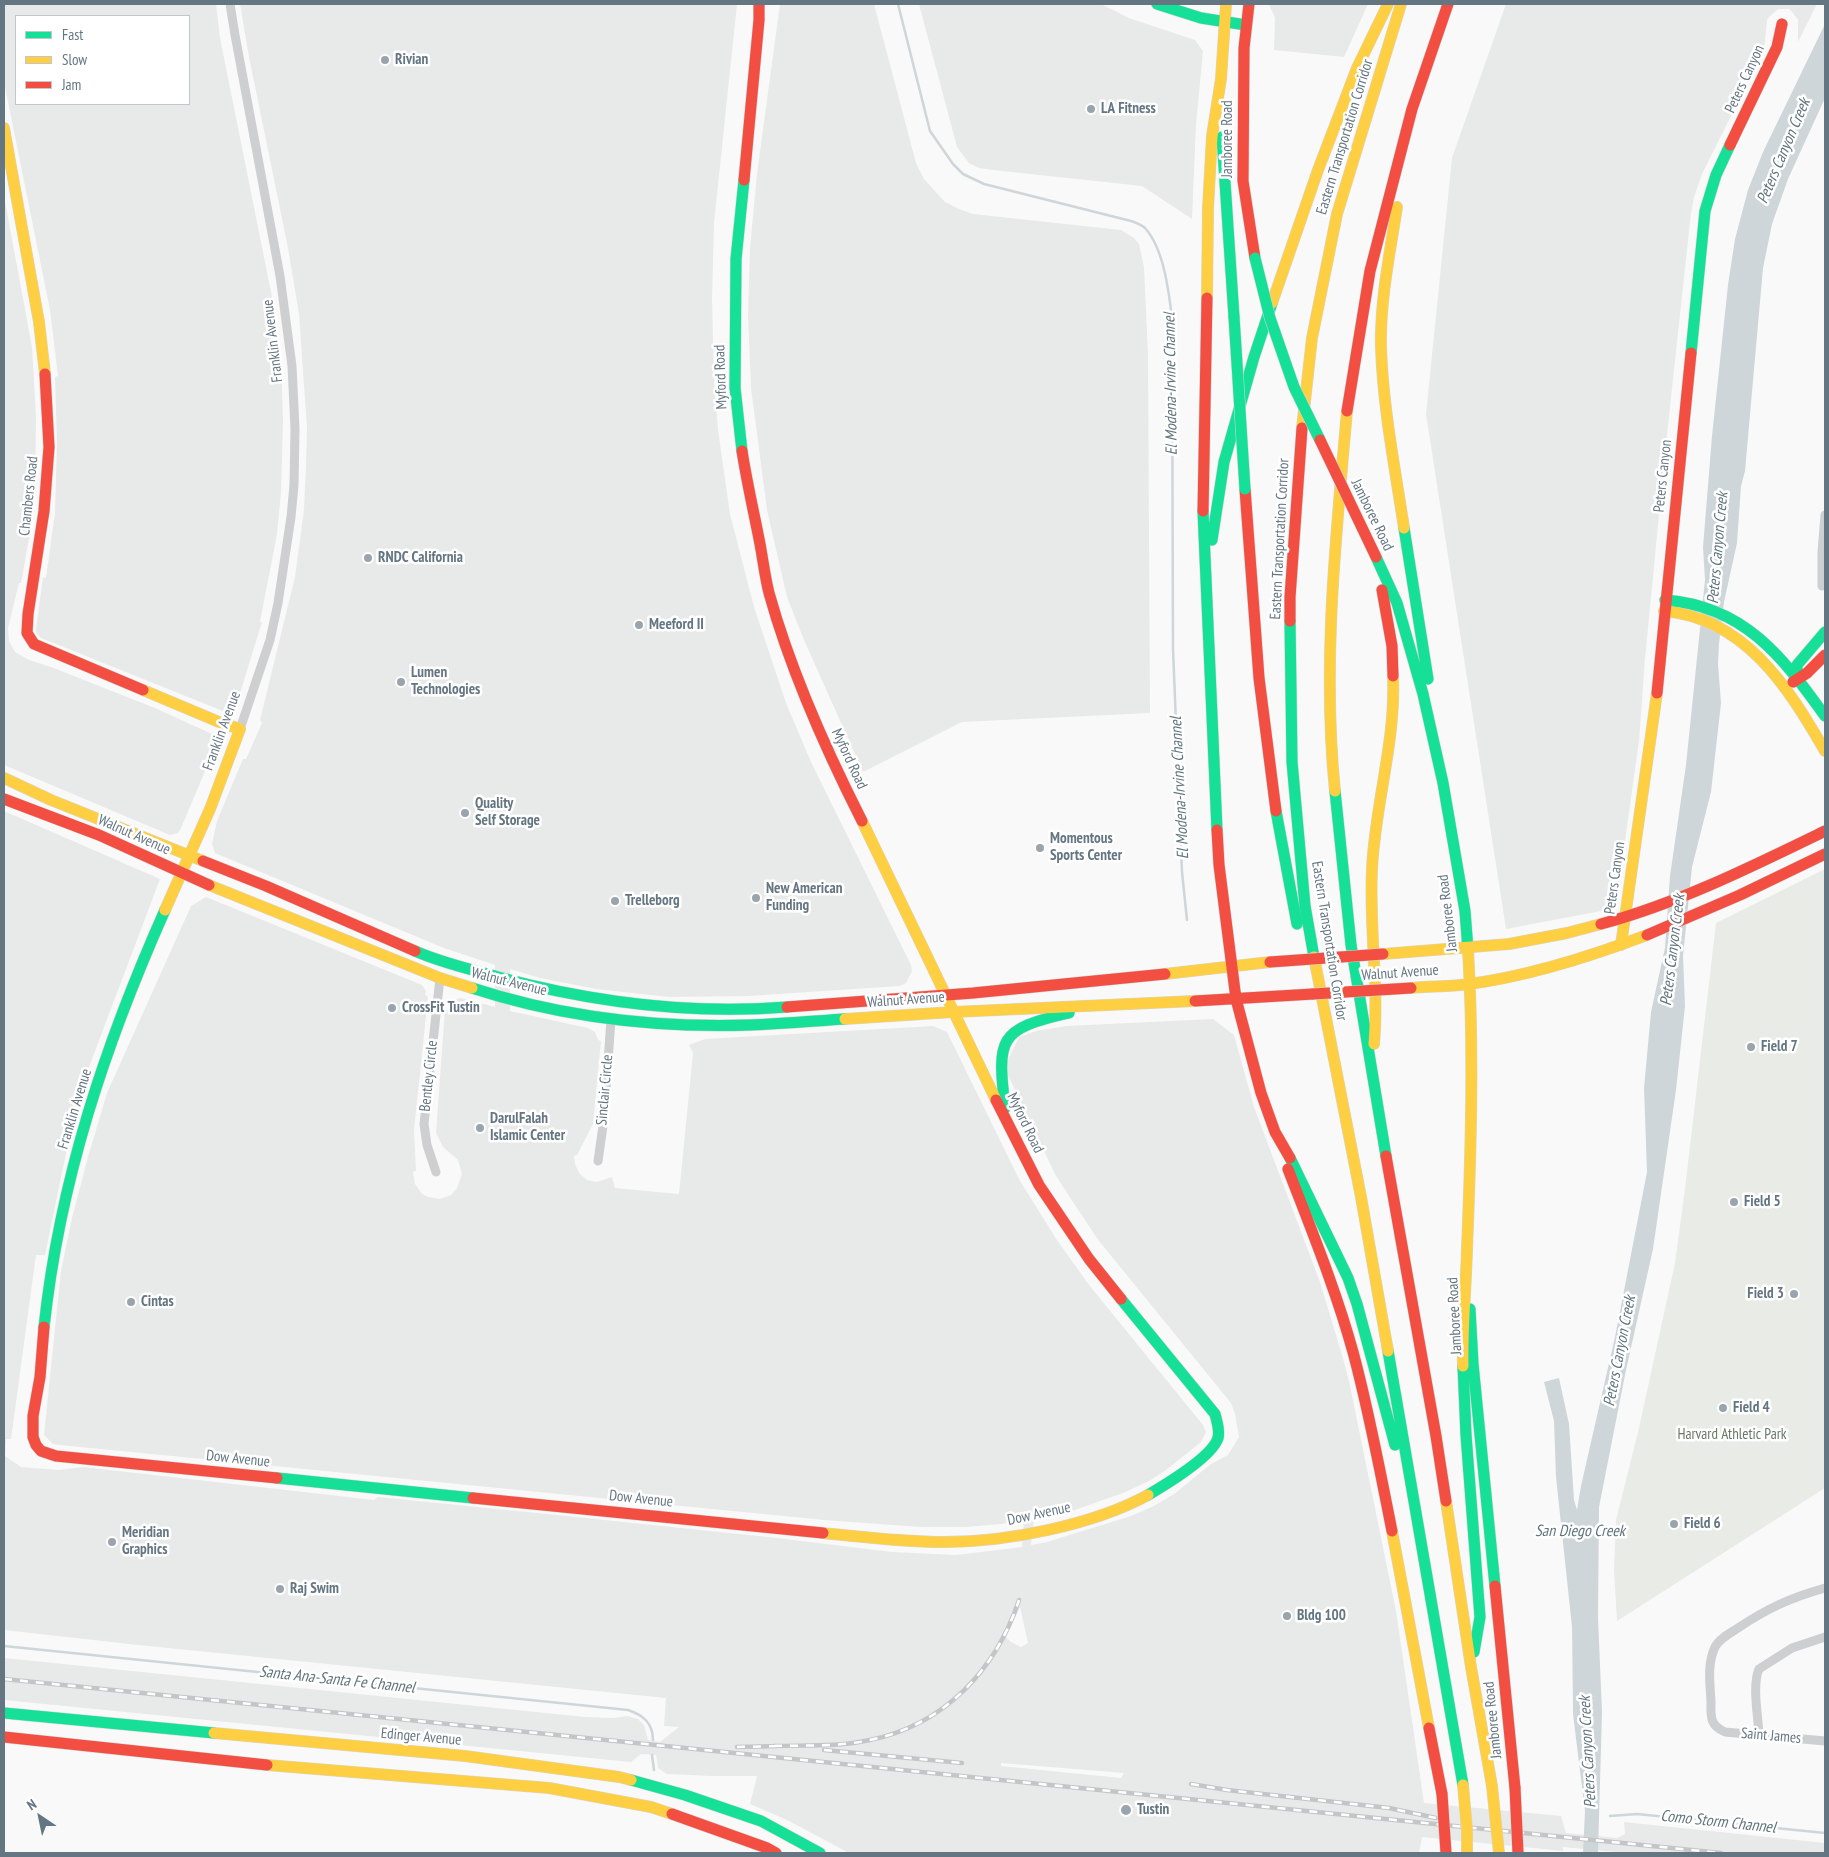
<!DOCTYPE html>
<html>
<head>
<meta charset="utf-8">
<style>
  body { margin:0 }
  #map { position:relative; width:1829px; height:1857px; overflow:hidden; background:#f9f9f9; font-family:"PT Sans Narrow",sans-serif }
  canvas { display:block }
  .frame { position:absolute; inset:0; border:5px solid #657683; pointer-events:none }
  .legend { position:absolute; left:15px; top:15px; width:175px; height:90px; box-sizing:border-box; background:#fff; border:1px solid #c1c8cd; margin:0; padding:6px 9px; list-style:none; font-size:15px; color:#657683 }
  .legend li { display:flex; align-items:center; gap:10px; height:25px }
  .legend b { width:25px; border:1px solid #c1c8cd }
  .north { position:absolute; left:15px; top:1792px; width:50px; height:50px; -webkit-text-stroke:4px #fff; paint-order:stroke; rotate:326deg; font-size:14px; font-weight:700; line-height:20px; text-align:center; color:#657683 }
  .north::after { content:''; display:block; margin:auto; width:18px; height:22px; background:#657683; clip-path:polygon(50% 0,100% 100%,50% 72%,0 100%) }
</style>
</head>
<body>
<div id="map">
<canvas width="1829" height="1857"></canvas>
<div class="frame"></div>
<ul class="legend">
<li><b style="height:6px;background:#16e098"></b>Fast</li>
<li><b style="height:6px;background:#ffcf43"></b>Slow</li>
<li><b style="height:6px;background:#f24e42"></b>Jam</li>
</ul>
<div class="north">N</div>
</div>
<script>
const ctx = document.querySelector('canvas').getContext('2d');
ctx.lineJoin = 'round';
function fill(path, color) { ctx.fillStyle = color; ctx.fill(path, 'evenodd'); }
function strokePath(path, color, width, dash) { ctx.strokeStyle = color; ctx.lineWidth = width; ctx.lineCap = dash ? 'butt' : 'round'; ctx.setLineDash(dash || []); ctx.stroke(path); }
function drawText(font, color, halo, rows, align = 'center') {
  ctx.font = font + ' "PT Sans Narrow",sans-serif'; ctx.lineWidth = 5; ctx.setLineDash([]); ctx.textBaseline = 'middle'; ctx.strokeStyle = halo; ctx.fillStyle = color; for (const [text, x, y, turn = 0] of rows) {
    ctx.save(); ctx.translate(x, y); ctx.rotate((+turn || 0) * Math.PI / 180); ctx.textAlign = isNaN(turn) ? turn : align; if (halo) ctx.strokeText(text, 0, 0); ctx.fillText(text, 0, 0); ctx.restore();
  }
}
fill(new Path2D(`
  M4 4H216L220 38 277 322 281 361 283 421 281 493 277 534 260 622H262L237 703 223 711 41 638 36 633V629L43 577 46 578 55 513 57 444 55 377 58 376 50 310 4 82ZM16 16H189V104H16Z
  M240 4H737L714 223 712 299 714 382 718 430 730 514 754 607 786 703 811 762 911 965 912 971 906 983 900 986 748 996 669 997 596 989 540 978 510 969V1011L588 1028 595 1032 598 1040 601 1041 593 1124 577 1155 574 1156 575 1164 579 1173 587 1180 597 1182 612 1177 615 1188 679 1194 693 1053 689 1045 705 1039 933 1026 947 1032 1020 1181 1057 1240 1089 1285 1203 1425 1206 1432 1201 1442 1166 1470 1149 1481 1123 1493 1072 1511 1034 1520 1031 1545 1047 1542 1131 1516 1154 1506 1174 1494 1211 1464 1228 1455 1239 1437 1235 1414 1231 1403 1099 1241 1067 1193 1055 1174 1021 1103 1008 1075 1007 1062 1019 1037 1036 1031 1066 1026 1213 1019 1234 1035 1254 1107 1320 1282 1342 1355 1349 1381 1396 1611 1424 1803 1561 1816 1566 1833 1617 1838 1625 1834 1624 1822 1825 1843V1853H1617L1615 1852 1563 1847V1851L1422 1837 1419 1853H849L787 1820 750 1804 757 1776H711L667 1774 658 1768 656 1755 641 1754 631 1762 4 1700V1658L585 1717 614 1718 627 1716 638 1719 644 1725 648 1740 660 1742 679 1727 664 1726 666 1698 138 1645 4 1630V811L160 879 92 1059 75 1110 45 1255H36L11 1439H6L5 1456 21 1467 59 1470 83 1467 374 1500 378 1497 547 1514 777 1538 892 1552 956 1555 1022 1547 1024 1520 1001 1524 965 1527H921L824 1520 60 1445 53 1444 44 1435 61 1271 72 1218 88 1157 107 1093 191 906 206 897 422 985 426 991 425 995 428 997 414 1130 416 1171 413 1172 415 1184 422 1194 428 1197 440 1199 451 1195 457 1188 462 1174 458 1160 443 1147 436 1133 445 1009 448 1010 452 1000 461 998 495 1007V965L444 948 215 853 212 844 217 821 243 759H246L262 723 260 720 295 577 304 510 306 466 307 428 299 314 288 248 249 57ZM1020 1607 1028 1643 1021 1647 1011 1642 1006 1637ZM1001 1763 1124 1773 1121 1778 1001 1766Z
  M780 4H874L916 163 924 179 945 202 959 209 973 214 1121 230 1134 238 1139 244 1144 267 1148 355 1150 713 962 722 863 772 804 640 787 597 767 510 751 388 748 315 750 248 757 174Z
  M919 4H1101L1129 18 1195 40 1203 51 1196 125 1192 219 1142 186 993 170 979 168 969 163 957 147Z
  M1269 4H1368L1344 57 1274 50 1275 18Z
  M1506 4H1817L1798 42V20L1793 13 1789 9H1778L1769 17 1767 20 1764 50 1702 174 1694 197 1691 213 1665 453 1645 659 1639 741 1618 891 1610 905 1601 911 1506 929 1426 414 1452 158Z
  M4 196 32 347 36 418 35 494 31 527 21 583H19L8 628 9 641 15 652 29 660 51 667 155 708 212 734 217 743 181 828 178 833 170 835 4 765Z`), '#e8e9e9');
fill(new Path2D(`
  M1825 869V1488L1617 1621 1614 1570 1616 1520 1639 1428 1675 1263 1685 1189 1716 923Z`), '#e8ebe6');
fill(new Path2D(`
  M1825 24V98L1788 179 1772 224 1763 268 1745 471 1741 486 1737 543 1724 602 1719 644 1718 664 1721 703 1711 792 1692 867 1683 956 1685 1006 1676 1090 1653 1249 1626 1370 1599 1507 1598 1618 1602 1712 1598 1853H1583L1585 1811 1573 1714 1572 1627 1556 1477 1554 1421 1544 1382 1559 1378 1569 1424 1574 1500 1577 1510 1581 1486 1615 1337 1647 1172 1644 1088 1651 1012 1665 948 1670 876 1686 765 1705 580 1703 547 1712 436 1728 285 1735 239 1748 190 1763 152Z`), '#ced6d9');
strokePath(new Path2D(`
  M898 4 930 131 953 164 963 174 984 184 1131 221C1136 223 1141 224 1145 228 1164 249 1169 292 1172 319L1173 649 1182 872 1187 920
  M4 1646 628 1710C643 1715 653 1723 653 1740
  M652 1755 654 1770
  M1610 1816 1637 1814 1825 1833`), '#ced6d9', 2.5);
const fast = new Path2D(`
  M1157 4 1201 18 1246 25
  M1222 137 1234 317
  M1691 353 1705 211 1716 175 1730 145
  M742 451 735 388 736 259 744 180
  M1203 511 1217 830
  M1404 528 1428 679
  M1212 540 1224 462 1254 357 1272 303
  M1376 557 1397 603 1423 694 1443 783 1465 911 1468 950
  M1665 600C1744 606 1782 656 1825 716
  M1290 621 1292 762 1305 906 1314 957
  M1797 679V665L1825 632
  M1335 791 1351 945 1386 1156
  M1276 811 1297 924
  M415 951C442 963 470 969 498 977 592 1002 689 1015 787 1007
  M472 988C561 1017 657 1028 750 1025 782 1024 814 1021 845 1019
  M1005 1108C997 1038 998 1029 1069 1013
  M1290 1158 1348 1278 1357 1304 1395 1445
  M1121 1299 1215 1414C1217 1422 1220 1430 1218 1438 1212 1457 1165 1485 1148 1495
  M1470 1309 1473 1364 1495 1586
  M44 1327C60 1179 105 1045 165 910
  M1388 1351 1463 1785
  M1463 1366 1466 1435 1480 1617 1474 1652
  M277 1478 473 1498
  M4 1713 214 1733
  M631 1780 685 1795 761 1821 820 1853`);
const slow = new Path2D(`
  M4 128 39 322 45 374
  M1397 207C1390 253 1380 300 1381 347 1383 408 1395 468 1404 528
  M1207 298 1208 208 1212 136 1221 79 1226 4
  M1272 303 1318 170 1357 68 1388 4
  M1302 428 1312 338 1337 214 1401 4
  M1664 611C1745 618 1788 687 1825 751
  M143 690 219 722 240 729 210 809 165 910
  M4 778 51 800 203 861
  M1335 791C1322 664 1336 537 1347 411
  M862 821 996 1100
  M209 885 440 978 472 988
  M1621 945 1657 693
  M1383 954 1509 944 1567 933 1601 924
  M1314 957 1361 1197 1388 1351
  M1165 974 1270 962
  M1411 988C1430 986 1450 987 1469 984 1530 976 1589 957 1647 935
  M845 1019 953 1012 1195 1001
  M1374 1044C1379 985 1369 927 1372 869 1375 804 1396 741 1393 676
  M1463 1366C1462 1327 1466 1288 1467 1249 1471 1149 1474 1050 1468 950
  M1446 1501 1471 1667 1492 1786
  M1392 1531 1429 1728
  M823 1533C864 1537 904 1542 945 1542 1007 1542 1093 1525 1148 1495
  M214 1733 465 1756 619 1777 631 1780
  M267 1765 549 1788 651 1807 672 1814`);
const jam = new Path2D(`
  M1249 4 1244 48 1243 181 1255 258
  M1730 145 1777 47 1782 24
  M744 180 759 20V4
  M45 374 49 447 44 511 28 614 27 633 34 644 143 690
  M1347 411 1370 271 1412 109 1448 4
  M742 451C747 483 754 513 760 544 763 560 765 577 769 593 791 672 825 748 862 821
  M1245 489 1259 678 1276 811
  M1203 511 1207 298
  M1382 590 1392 646 1393 676
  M1290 621V597L1302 428
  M1793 682 1807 673 1825 655
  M1657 693 1691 353
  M4 799 99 835 209 885
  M1217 830 1219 865 1236 999 1261 1093 1275 1132 1290 1158
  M203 861 266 886 415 951
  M1601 924C1679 903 1753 866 1825 831
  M1647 935 1740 895 1825 854
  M1195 1001 1313 994
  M787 1007 973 993 1165 974
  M996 1100 1039 1185 1089 1259 1121 1299
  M1386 1156 1436 1436 1446 1501
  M1288 1169C1311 1229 1336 1290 1353 1352 1369 1411 1380 1471 1392 1531
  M44 1327 40 1377 33 1416V1437L36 1445 41 1451 56 1456 277 1478
  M473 1498 823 1533
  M1495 1586 1515 1788
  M1429 1728 1442 1794
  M4 1737 267 1765
  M672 1814 767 1848 776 1853`);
strokePath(fast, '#d5d6d7', 12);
strokePath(slow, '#d5d6d7', 12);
strokePath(jam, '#d5d6d7', 12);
strokePath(new Path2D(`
  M230 4 235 35 280 276 292 366 295 429 294 485 291 517 278 603 270 640 240 729
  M1822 586V552L1825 515
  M598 1161 604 1119 611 1019
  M436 1172 427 1145 424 1124 440 978
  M1825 1588C1790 1598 1768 1608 1738 1628 1730 1633 1719 1639 1715 1647 1707 1664 1710 1683 1711 1701 1711 1716 1709 1725 1725 1732L1825 1741
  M1759 1734C1758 1716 1752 1685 1759 1669L1792 1648 1825 1637`), '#cecfd0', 9);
strokePath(fast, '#16e098', 11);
strokePath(slow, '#ffcf43', 11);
strokePath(jam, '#f24e42', 11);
const rail = new Path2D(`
  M4 1679 1721 1853
  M774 1746C806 1745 839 1747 870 1740 944 1725 996 1670 1019 1600
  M737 1747 780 1746
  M824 1750 962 1763
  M1191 1784 1227 1790 1389 1808 1436 1818`);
strokePath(rail, '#c3c5c6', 4.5);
strokePath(rail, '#fff', 2.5, [8]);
const fastBridge = new Path2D(`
  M1255 258 1270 318 1294 387 1320 440
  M1234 317 1245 489`);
const slowBridge = new Path2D(`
  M1463 1785 1467 1830V1853
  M1492 1786 1499 1853`);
const jamBridge = new Path2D(`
  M1320 440 1376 557
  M1270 962 1383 954
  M1313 994 1411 988
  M1515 1788 1518 1853
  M1442 1794 1446 1853`);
strokePath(fastBridge, '#d5d6d7', 12, []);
strokePath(slowBridge, '#d5d6d7', 12, []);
strokePath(jamBridge, '#d5d6d7', 12, []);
strokePath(fastBridge, '#16e098', 11);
strokePath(slowBridge, '#ffcf43', 11);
strokePath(jamBridge, '#f24e42', 11);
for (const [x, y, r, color] of [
  [385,60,5,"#99a4ac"],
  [1091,109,5,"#99a4ac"],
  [368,558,5,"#99a4ac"],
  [639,625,5,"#99a4ac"],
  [401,682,5,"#99a4ac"],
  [465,813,5,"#99a4ac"],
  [1040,848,5,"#99a4ac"],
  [756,898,5,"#99a4ac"],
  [615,901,5,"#99a4ac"],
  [392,1008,5,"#99a4ac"],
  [1751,1047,5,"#99a4ac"],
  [480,1128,5,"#99a4ac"],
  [1734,1202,5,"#99a4ac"],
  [1794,1294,5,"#99a4ac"],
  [131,1302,5,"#99a4ac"],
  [1723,1408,5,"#99a4ac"],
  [1674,1524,5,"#99a4ac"],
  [112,1542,5,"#99a4ac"],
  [280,1589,5,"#99a4ac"],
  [1287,1616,5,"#99a4ac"],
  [1126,1810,6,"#99a4ac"]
]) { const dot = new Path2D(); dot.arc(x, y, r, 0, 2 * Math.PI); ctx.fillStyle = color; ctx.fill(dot); strokePath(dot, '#fff', 2); }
drawText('bold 15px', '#657683', '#fff', [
  ["Rivian",395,60],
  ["LA Fitness",1101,109],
  ["RNDC California",378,558],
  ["Meeford II",649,625],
  ["Lumen",411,673],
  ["Technologies",411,690],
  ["Quality",475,804],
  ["Self Storage",475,821],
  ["Momentous",1050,839],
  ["Sports Center",1050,856],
  ["New American",766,889],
  ["Funding",766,906],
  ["Trelleborg",625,901],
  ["CrossFit Tustin",402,1008],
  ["Field 7",1761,1047],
  ["DarulFalah",490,1119],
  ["Islamic Center",490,1136],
  ["Field 5",1744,1202],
  ["Field 3",1784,1294,"right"],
  ["Cintas",141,1302],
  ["Field 4",1733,1408],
  ["Field 6",1684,1524],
  ["Meridian",122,1533],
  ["Graphics",122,1550],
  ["Raj Swim",290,1589],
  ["Bldg 100",1297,1616],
  ["Tustin",1137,1810]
], 'left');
drawText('15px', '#657683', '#fff', [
  ["Peters Canyon",1745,79,-65],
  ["Eastern Transportation Corridor",1345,137,-73],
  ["Jamboree Road",1228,139,-90],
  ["Franklin Avenue",273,341,-97],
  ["Myford Road",721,377,-92],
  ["Peters Canyon",1663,476,-84],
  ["Chambers Road",29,496,-84],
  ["Jamboree Road",1372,515,64],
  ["Eastern Transportation Corridor",1280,539,-87],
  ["Franklin Avenue",222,731,-70],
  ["Myford Road",849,759,65],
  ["Walnut Avenue",134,835,24],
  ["Peters Canyon",1615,878,-82],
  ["Jamboree Road",1448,913,-97],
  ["Eastern Transportation Corridor",1329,941,81],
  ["Walnut Avenue",1400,973,-4],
  ["Walnut Avenue",509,982,14],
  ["Walnut Avenue",906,1000,-4],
  ["Bentley Circle",429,1076,-84],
  ["Sinclair Circle",605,1090,-85],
  ["Franklin Avenue",75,1109,-73],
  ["Myford Road",1025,1123,64],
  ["Jamboree Road",1455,1316,-93],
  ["Dow Avenue",238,1459,6],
  ["Dow Avenue",641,1499,6],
  ["Dow Avenue",1039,1514,-12],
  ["Jamboree Road",1493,1720,-96],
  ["Saint James",1771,1736,5],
  ["Edinger Avenue",421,1737,5]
]);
drawText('15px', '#687a64', '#fff', [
  ["Harvard Athletic Park",1732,1435]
]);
drawText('italic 16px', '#60757c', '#fff', [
  ["Peters Canyon Creek",1784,151,-67],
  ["El Modena-Irvine Channel",1171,384,-91],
  ["Peters Canyon Creek",1718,548,-85],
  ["El Modena-Irvine Channel",1180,788,-93],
  ["Peters Canyon Creek",1673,950,-83],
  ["Peters Canyon Creek",1620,1351,-79],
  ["San Diego Creek",1580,1531],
  ["Santa Ana-Santa Fe Channel",337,1680,6],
  ["Peters Canyon Creek",1588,1752,-93],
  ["Como Storm Channel",1718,1822,6]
]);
</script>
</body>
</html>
